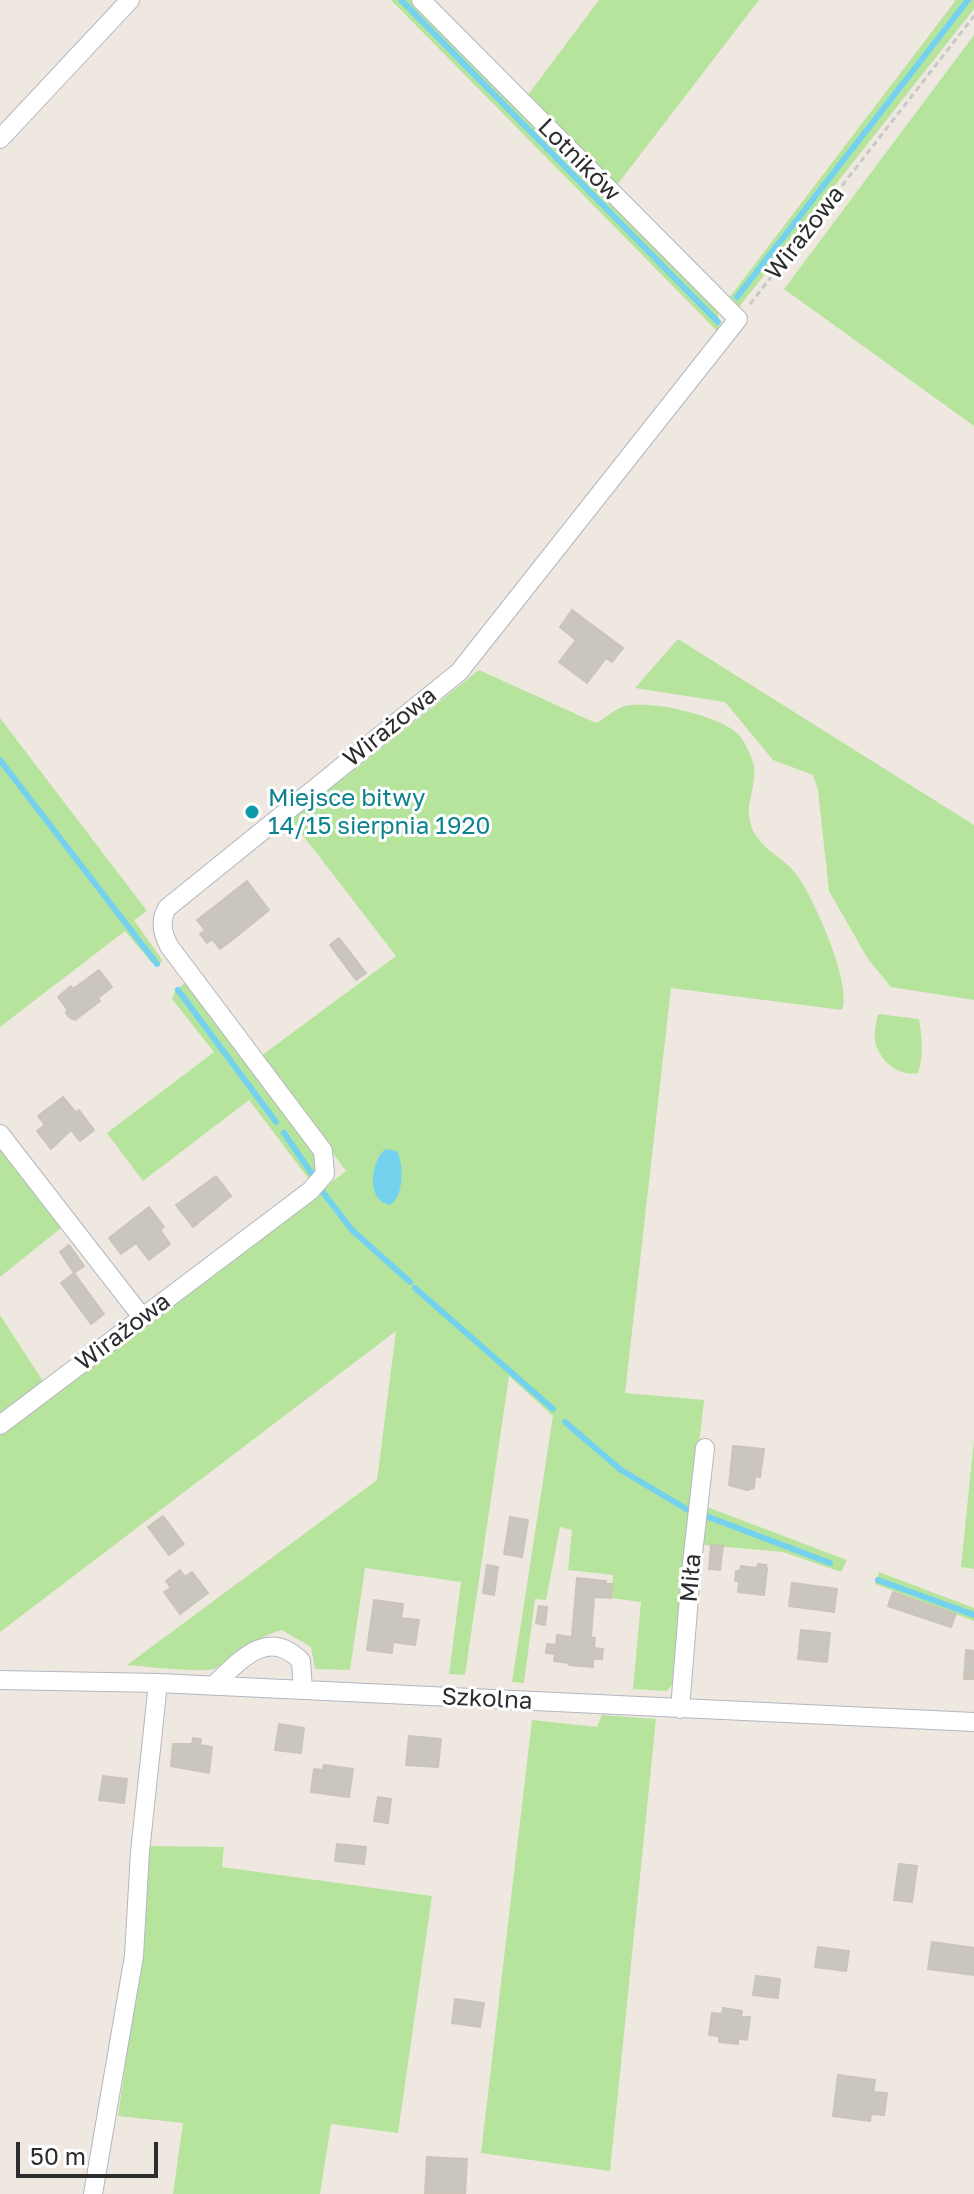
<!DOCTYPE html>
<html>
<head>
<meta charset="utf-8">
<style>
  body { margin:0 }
  #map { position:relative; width:974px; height:2194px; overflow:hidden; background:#eee8e0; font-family:"Golos Text",sans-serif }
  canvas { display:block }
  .scale { position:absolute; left:16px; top:2142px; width:142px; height:36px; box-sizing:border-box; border:4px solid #2d2d2d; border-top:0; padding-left:10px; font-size:24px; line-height:28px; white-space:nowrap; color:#2d2d2d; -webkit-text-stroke:6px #fff; paint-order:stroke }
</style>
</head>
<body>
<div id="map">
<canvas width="974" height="2194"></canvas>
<div class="scale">50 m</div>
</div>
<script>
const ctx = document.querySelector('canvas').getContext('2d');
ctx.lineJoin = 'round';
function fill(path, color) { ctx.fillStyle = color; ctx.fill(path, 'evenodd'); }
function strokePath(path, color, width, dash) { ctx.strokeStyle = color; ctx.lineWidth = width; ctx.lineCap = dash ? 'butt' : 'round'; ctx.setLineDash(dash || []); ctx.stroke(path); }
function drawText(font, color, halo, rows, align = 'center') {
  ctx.font = font + ' "Golos Text",sans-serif'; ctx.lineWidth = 6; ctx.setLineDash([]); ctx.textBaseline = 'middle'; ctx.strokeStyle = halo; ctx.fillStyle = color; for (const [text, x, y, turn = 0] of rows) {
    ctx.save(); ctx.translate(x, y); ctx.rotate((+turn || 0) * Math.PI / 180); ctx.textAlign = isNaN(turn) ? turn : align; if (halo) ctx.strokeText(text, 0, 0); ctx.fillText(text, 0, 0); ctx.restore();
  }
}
fill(new Path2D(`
  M391 0H413L717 309 720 324 717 331Z
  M599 0H759L617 185 528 95Z
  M956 0H974V9L739 307 729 298Z
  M974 35V426L784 289Z
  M678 639 974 825V1000L891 987 868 959 829 891 818 790 813 775 773 760 725 702 635 688Z
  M479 670 596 723C605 718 613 711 622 707 646 698 720 716 738 734 744 739 753 759 754 767 757 792 739 811 757 837 767 852 786 860 797 875 813 897 853 985 842 1010L671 988 625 1393 704 1400 673 1684 667 1691 633 1689 641 1602 611 1598 613 1575 568 1570 572 1530 560 1527 546 1600 535 1599 524 1683 512 1682 553 1416 509 1376 465 1675 449 1674 461 1582 365 1568 350 1670 315 1669 311 1647 282 1630C256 1636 239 1657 216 1668 206 1674 143 1666 127 1665L377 1480 396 1331 0 1632V1434L346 1171 261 1056 396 956 291 820Z
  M0 718 147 911 134 920 162 960 160 964 152 963 125 931 0 1027Z
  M186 982 317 1158V1171L308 1178 249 1100 143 1181 107 1133 214 1052 172 999 175 991Z
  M878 1014 919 1019C922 1039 924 1054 918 1073 899 1077 879 1061 875 1041 874 1032 876 1023 878 1014Z
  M0 1149 61 1228 0 1277Z
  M0 1315 43 1381 0 1414Z
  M974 1440V1569L961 1567Z
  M707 1507 847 1560 841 1572 783 1552 704 1545Z
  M879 1572 974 1608V1621L875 1584Z
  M602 1715 656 1719 610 2171 481 2153 532 1720 597 1727Z
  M147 1846 224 1847 222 1867 432 1896 398 2133 331 2124 320 2194H173L183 2123 118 2116 142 1948Z`), '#b7e49d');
fill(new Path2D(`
  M385 1149 397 1151C404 1165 404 1196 390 1205 366 1201 370 1163 385 1149Z`), '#74d2ef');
strokePath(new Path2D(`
  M401 0 718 322
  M737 297 968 0
  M0 760 157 964
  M178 990 276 1122
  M284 1133 312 1174
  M322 1191 352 1230 410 1282
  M415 1288 553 1409
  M565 1422 621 1470 688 1510
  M706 1516 830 1563
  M878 1580 974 1615`), '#74d2ef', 6);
const building = new Path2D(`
  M572 610 623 648 612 662 606 658 587 683 559 662 576 640 560 627Z
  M247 881 269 910 237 936 214 907Z
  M214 907 237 936 220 949 212 939 207 943 200 934 205 930 197 920Z
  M339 938 366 973 356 980 330 945Z
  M99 970 112 987 98 998 100 1001 75 1020 69 1017 66 1013 67 1009 58 997 71 986 73 989Z
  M63 1097 76 1113 79 1110 94 1130 80 1141 71 1130 51 1149 37 1131 45 1125 38 1116Z
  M216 1176 231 1196 193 1227 176 1205Z
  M149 1207 164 1227 160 1230 170 1244 149 1260 136 1243 121 1254 109 1238Z
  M69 1245 84 1266 74 1273 60 1252Z
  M74 1273 104 1314 91 1324 61 1283Z
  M733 1446 764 1449 760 1477 755 1476 754 1488 747 1490 729 1485Z
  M163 1516 184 1544 169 1555 148 1527Z
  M510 1517 528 1520 522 1557 504 1554Z
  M711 1545 723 1546 720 1570 709 1569Z
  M758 1564 766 1565 767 1569 764 1595 738 1592 739 1581H735L736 1571H740L741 1566 757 1568Z
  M487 1565 498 1567 494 1595 483 1593Z
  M180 1570 185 1577 192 1572 208 1593 180 1614 164 1592 171 1588 166 1581Z
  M577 1578 606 1581V1584H612L611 1598 594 1597 591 1638 572 1636Z
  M792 1583 823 1587 820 1610 789 1606Z
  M823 1587 837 1589 834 1612 820 1610Z
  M893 1592 917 1601 912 1614 888 1606Z
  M374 1600 403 1604 401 1618 419 1620 415 1645 393 1642 392 1653 367 1650Z
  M917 1601 956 1614 951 1627 912 1614Z
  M539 1606 547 1607 545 1625 536 1623Z
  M801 1630 830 1633 827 1662 798 1659Z
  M557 1635 572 1637 569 1663 554 1661 555 1654 546 1653 547 1644 556 1645Z
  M572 1636 595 1638 594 1648 603 1649 602 1659H593V1667L569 1665Z
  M966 1650 974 1651V1679H964Z
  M279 1724 304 1728 301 1753 275 1750Z
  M409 1736 441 1739 438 1767 406 1765Z
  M193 1738 201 1739 200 1745 212 1747 209 1773 171 1766 173 1744H192Z
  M324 1765 353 1769 349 1797 311 1792 314 1769 323 1770Z
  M103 1776 127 1779 124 1803 99 1800Z
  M378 1797 391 1799 388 1823 374 1821Z
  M337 1844 366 1847 364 1864 335 1861Z
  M899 1864 917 1866 912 1902 894 1900Z
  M932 1942 974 1948V1975L928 1969Z
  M818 1947 849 1951 846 1971 815 1967Z
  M756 1976 780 1979 778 1998 753 1995Z
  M455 1999 484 2003 480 2027 452 2023Z
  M723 2008 742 2011 741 2017H750L747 2040 738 2038V2044L719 2042V2036L709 2035 712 2013 722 2014Z
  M838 2075 875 2080 873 2092 887 2093 884 2115 871 2114 870 2121 833 2116Z
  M427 2157 467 2159 465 2194H425Z`);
fill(building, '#cac6be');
strokePath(building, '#cac4b9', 2);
const minor = new Path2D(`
  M0 139 130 0
  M0 1134 142 1317
  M0 1425 310 1191 325 1174 323 1151 169 946C162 932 160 921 167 908L459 672 738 319 421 0
  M0 1680 158 1683 974 1722
  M213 1686C239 1662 267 1626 301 1661L303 1690
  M680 1709 691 1572 705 1448
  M93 2194 134 1956 140 1852 158 1683`);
strokePath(minor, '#b3b6c0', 20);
strokePath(new Path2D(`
  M750 304 974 16`), '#c8c8c8', 3, [6, 4]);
strokePath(minor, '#fff', 18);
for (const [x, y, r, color] of [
  [252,812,8,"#0f9aa8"]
]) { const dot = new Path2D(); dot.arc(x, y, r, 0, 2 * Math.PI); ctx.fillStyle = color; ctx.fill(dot); strokePath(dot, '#fff', 3); }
drawText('24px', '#2d2d2d', '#fff', [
  ["Lotników",579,160,45],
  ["Wirażowa",805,233,-52],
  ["Wirażowa",390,727,-39],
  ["Wirażowa",123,1332,-37],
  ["Miła",691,1578,-85],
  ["Szkolna",487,1699,3]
]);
drawText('24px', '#0d838f', '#fff', [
  ["Miejsce bitwy",268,798],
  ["14/15 sierpnia 1920",268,826]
], 'left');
</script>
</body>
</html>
